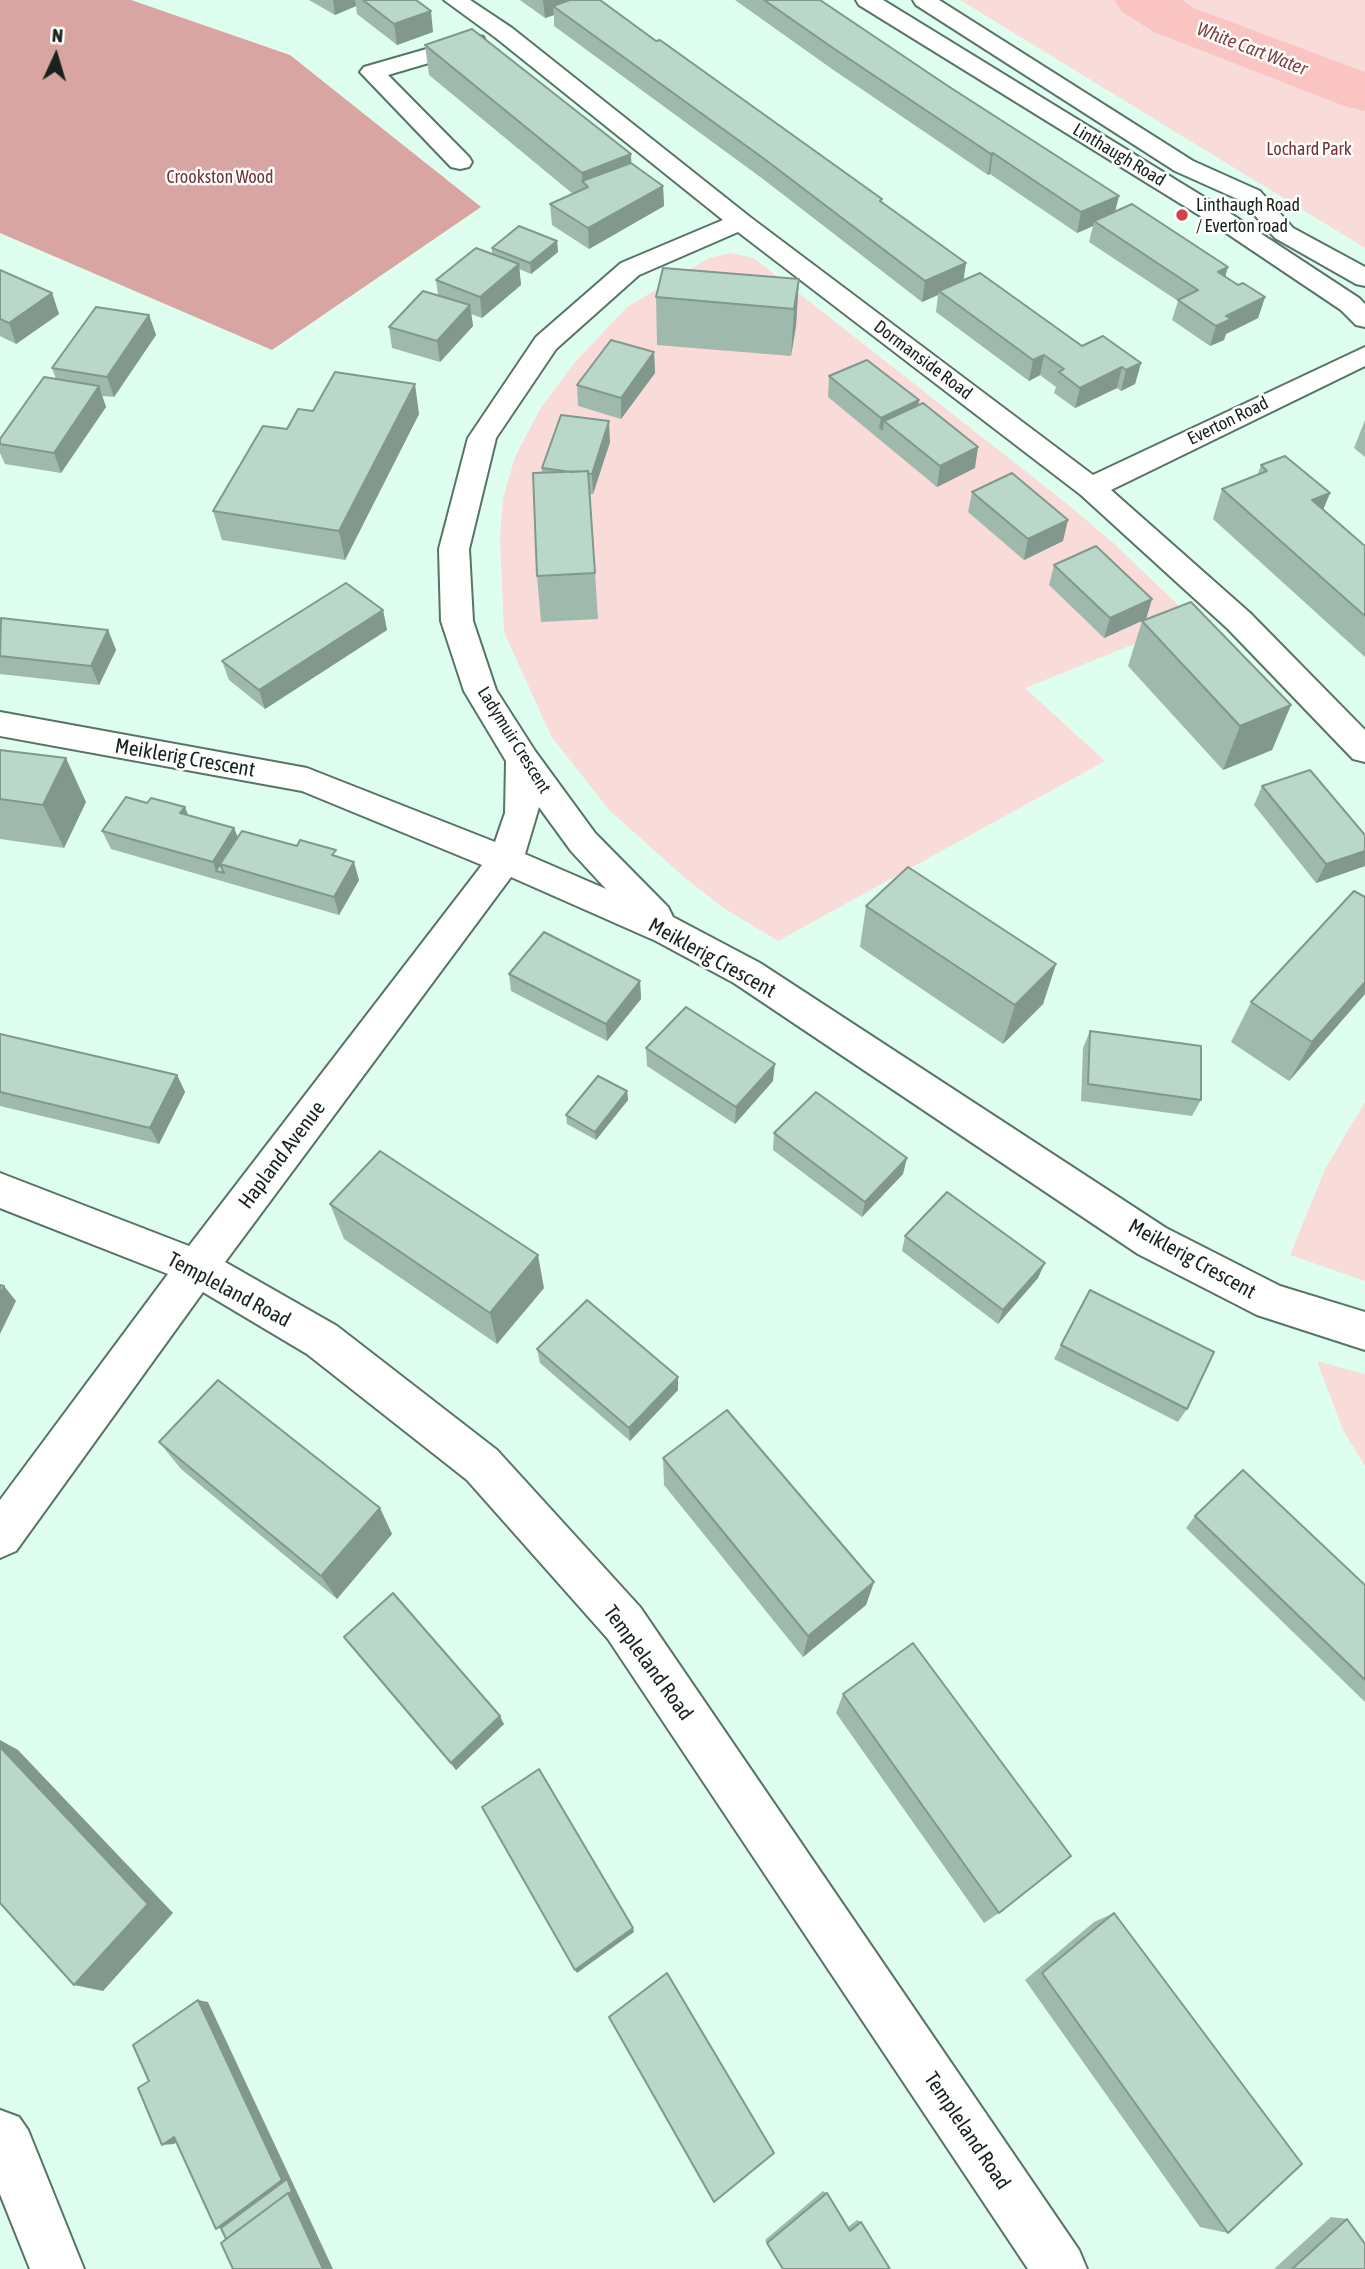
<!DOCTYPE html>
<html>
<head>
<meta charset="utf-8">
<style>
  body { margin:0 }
  #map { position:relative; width:1365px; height:2269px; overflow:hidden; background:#defeef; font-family:"Asap Condensed",sans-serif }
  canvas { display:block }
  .north { position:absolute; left:21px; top:21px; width:70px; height:70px; -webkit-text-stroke:5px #fff; paint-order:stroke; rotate:4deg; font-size:19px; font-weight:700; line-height:28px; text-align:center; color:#18231e }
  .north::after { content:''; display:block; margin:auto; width:24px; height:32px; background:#18231e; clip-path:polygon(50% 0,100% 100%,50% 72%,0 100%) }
</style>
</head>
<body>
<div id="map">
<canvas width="1365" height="2269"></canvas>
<div class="north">N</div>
</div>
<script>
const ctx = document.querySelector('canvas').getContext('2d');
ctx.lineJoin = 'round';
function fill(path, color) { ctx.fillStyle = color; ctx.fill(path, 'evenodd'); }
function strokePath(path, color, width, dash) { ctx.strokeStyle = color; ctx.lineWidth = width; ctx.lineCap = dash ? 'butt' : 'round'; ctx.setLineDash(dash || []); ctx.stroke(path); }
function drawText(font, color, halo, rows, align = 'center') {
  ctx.font = font + ' "Asap Condensed",sans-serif'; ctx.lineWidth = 5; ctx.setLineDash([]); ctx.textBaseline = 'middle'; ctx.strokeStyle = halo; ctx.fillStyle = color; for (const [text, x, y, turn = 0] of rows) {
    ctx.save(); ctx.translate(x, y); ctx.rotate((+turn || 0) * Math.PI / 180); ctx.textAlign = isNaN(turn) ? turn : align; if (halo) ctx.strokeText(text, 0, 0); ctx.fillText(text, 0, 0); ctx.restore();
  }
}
fill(new Path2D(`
  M960 0H1116L1153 23 1365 111V248Z
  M1159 0H1365V74L1356 76 1173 8Z
  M730 253 754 258 1066 503 1111 541 1194 620 1025 688 1105 761 778 941 722 907 684 877 609 810 551 736 504 632 500 538 503 498 515 457 540 409 575 362 627 307 709 258Z
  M1365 1102V1281L1290 1255 1325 1169Z
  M1317 1361 1365 1374V1466L1343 1430Z`), '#f9dcda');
fill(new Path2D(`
  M0 0H131L290 55 481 207 272 350 0 233Z`), '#d8a5a2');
fill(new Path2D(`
  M1114 0H1182L1194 8 1365 72V111L1344 106 1154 32 1122 12Z`), '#f9c4c1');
const minor = new Path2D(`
  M444 0H470L512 28 750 217 1093 475 1365 347V366L1111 490 1250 613 1365 730V762L1353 759 1228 629 1081 495 738 232 639 275 556 349 496 438 469 549 473 621 496 690 535 751 595 833 668 907 673 917 760 963 1166 1228 1280 1286 1365 1312V1350L1257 1315 1138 1254 734 983 656 941 511 877 225 1262 337 1326 497 1450 640 1607 1079 2250 1087 2269H1028L608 1639 467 1480 307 1354 203 1292 16 1551 0 1558V1500L168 1274 0 1208V1173L189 1246 482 865 302 791 0 736V712L307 768 495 842 505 813 506 761 464 691 441 621 439 549 468 438 536 337 621 263 723 220 496 38ZM539 807 571 851 606 889 525 854Z
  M856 0H883L1225 210 1359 298 1365 304V327L1356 325 1341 310 1207 220 859 5Z
  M913 0H939L1193 161 1260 191 1293 228 1365 267V286L1356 284 1275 238 1242 201 1175 171 916 5Z
  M475 35 483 37 486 42 483 47 388 75 469 157 472 162 469 167 460 169 451 167 360 72 364 67Z
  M0 2110 19 2117 28 2130 84 2269H30L0 2194Z`);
strokePath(minor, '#577467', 4);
fill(minor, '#fff');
fill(new Path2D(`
  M309 0H416L433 32 397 45 357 14 356 6 335 15Z
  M520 0H600L882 202 963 280 1082 346 1141 363 1135 384 1121 391 1117 388 1075 408 1054 393 1056 387 1040 375 1029 381 936 312 938 295 922 302 763 179 554 26V15L545 18Z
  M735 0H820L1116 211 1238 285 1265 297 1258 318 1226 334 1224 340 1210 346 1172 320 1178 301 1089 242 1093 226 1077 233 990 174 988 175 832 69Z
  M425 45 631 163 663 186 664 206 589 249 552 225 550 204 573 194 429 75Z
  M557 241 558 252 531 274 519 269 521 285 482 318 471 314 473 326 440 362 392 348 389 327 438 295 436 280 492 254V248Z
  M0 270 52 293 59 314 16 344 0 336Z
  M799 279 796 326 791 356 657 345 656 297Z
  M149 315 156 335 114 397 102 396 106 407 61 473 5 464 0 453V439L56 379 52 368Z
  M654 352 655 373 621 419 578 406 577 385Z
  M829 376 918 406 975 468 937 487 828 397Z
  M313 411 419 414 345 560 222 540 213 511 287 429Z
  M1365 420V457L1354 448Z
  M610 442 593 494H590L598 619 541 622 537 576 542 468Z
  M1261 465 1330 493 1323 510 1365 546V657L1213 519 1222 489 1257 476Z
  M972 492 1063 541 1024 560 968 512Z
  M1054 565 1152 599 1146 619 1291 705 1272 750 1223 770 1128 666 1142 621 1104 638 1049 585Z
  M383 610 387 630 265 709 229 680 222 661Z
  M0 620 108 630 116 650 99 685 0 674Z
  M0 750 86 802 64 848 0 839Z
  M1262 786 1365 866 1316 883 1254 805Z
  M147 803 185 807 188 815 234 828 238 837 338 857 359 880 339 915 111 849 102 831Z
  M866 906 1056 964 1043 1004 1003 1044 860 947Z
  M509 974 640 981 641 999 607 1041 511 991Z
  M1365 994 1289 1081 1231 1042 1251 1002Z
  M1090 1031 1201 1100 1192 1116 1081 1101 1083 1048Z
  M0 1034 177 1075 185 1092 159 1144 0 1106Z
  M646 1048 773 1081 735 1124 647 1066Z
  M627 1091 628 1100 596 1140 567 1124 566 1115Z
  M774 1133 903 1174 862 1217 773 1150Z
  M330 1204 544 1288 497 1344 344 1239Z
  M905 1236 1038 1278 998 1324 902 1251Z
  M1061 1345 1187 1409 1178 1422 1054 1359Z
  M537 1349 678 1377V1390L630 1441 540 1363Z
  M159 1442 380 1508 392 1534 337 1599 181 1469Z
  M663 1458 874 1582 866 1605 803 1657 664 1485Z
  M1195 1516 1365 1585V1702L1186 1528Z
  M344 1637 504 1724 456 1770Z
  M843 1694 999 1913 984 1923 836 1713Z
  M1114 1913 1228 2233 1200 2227 1025 1980 1094 1922Z
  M823 2191 827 2193 848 2227 857 2220 861 2222 890 2269H783L765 2240Z
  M1331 2217 1347 2219 1365 2269H1274Z`), '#9fbaad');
fill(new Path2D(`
  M333 0H355L356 6 335 15Z
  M543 0H582L553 6 554 15 545 18Z
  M431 11 433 32 397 45 394 24Z
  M993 153 990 174 988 175 991 154Z
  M631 154 632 184 588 187 582 181V173Z
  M663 186 664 206 589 249 588 228Z
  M1119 196 1114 216 1094 221 1093 226 1077 233 1081 212Z
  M557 241 558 252 531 274 530 263Z
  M966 263 963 284 939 291 938 295 922 302 925 281Z
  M519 264 521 285 482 318 480 297Z
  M1228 267 1222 288 1218 272Z
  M799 279 796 326 791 356 794 309Z
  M52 293 59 314 16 344 9 323Z
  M1265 297 1258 318 1226 334 1224 340 1210 346 1216 326 1226 316Z
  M470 305 473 326 440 362 437 341Z
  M149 315 156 335 114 397 107 377Z
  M654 352 655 373 621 419V398Z
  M1044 355 1040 375 1029 381 1033 360Z
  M1141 363 1135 384 1121 391 1126 370Z
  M1122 367 1117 388 1075 408 1080 388Z
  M415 384 419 414 345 560 339 531Z
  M99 386 106 407 61 473 54 453Z
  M919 400 917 416 884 421 883 431 879 428 881 418Z
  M609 421 610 442 593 494 592 474Z
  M978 447 975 468 937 487 940 466Z
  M1330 493 1318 522 1312 500Z
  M1068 520 1063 541 1024 560 1028 539Z
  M1152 599 1146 619 1104 638 1110 618Z
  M383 610 387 630 265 709 259 690Z
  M108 630 116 650 99 685 91 666Z
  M1291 705 1272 750 1223 770 1240 726Z
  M66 758 86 802 64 848 43 805Z
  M185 807 192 826 180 813Z
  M234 828 241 847 220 864 216 871 213 862Z
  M1365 851V866L1316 883 1326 864Z
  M354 862 359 880 339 915 334 897Z
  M1056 964 1043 1004 1003 1044 1015 1005Z
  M640 981 641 999 607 1041 606 1024Z
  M1365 982V994L1289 1081 1312 1042Z
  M775 1064 773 1081 735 1124 736 1107Z
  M177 1075 185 1092 159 1144 150 1128Z
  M627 1091 628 1100 596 1140 595 1132Z
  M907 1158 903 1174 862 1217 865 1202Z
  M538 1255 544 1288 497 1344 490 1313Z
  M1045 1263 1038 1278 998 1324 1003 1310Z
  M4 1286 16 1301 0 1334V1295Z
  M678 1377V1390L630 1441 629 1428Z
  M380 1508 392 1534 337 1599 321 1576Z
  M874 1582 866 1605 803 1657 808 1636Z
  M500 1716 504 1724 456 1770 451 1763Z
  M0 1740 18 1750 173 1913 103 1991 74 1985 0 1747Z
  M633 1928 634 1932 577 1973 575 1970Z
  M198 2000 208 2002 333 2269H323L232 2240 287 2181 226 2227 216 2229Z
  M185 2136 174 2144 162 2145 174 2137Z`), '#82978d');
const building = new Path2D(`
  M363 0H416L431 11 394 24Z
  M570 0H600L656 41 660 40 882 199 880 201 966 263 925 281 763 158 553 6Z
  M764 0H820L948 86 1119 196 1081 212 993 153 991 154 833 48Z
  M472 29 631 154 582 173 425 45Z
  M631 163 663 186 588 228 550 204 588 187 582 181Z
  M1132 204 1228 267 1218 272 1238 285 1243 283 1265 297 1226 316 1231 319 1216 326 1178 300 1198 290 1094 221Z
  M519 226 557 241 530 263 492 248Z
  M476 248 519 264 480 297 436 280Z
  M663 268 799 279 794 309 656 297Z
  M0 270 52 293 9 323 0 319Z
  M980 273 1082 346 1103 336 1141 363 1126 370 1122 367 1080 388 1059 372 1064 369 1044 355 1033 360 939 291Z
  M423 291 470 305 437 341 389 327Z
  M96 307 149 315 107 377 52 368Z
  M611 340 654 352 621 398 577 385Z
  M867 360 919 400 881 418 829 376Z
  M335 372 415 384 339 531 213 511 263 426 287 429 298 409 313 411Z
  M44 377 99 386 54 453 0 444V439Z
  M923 403 978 447 940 466 884 421Z
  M561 415 609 421 592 474H588V471L572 472 542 468Z
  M1285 456 1330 493 1312 500 1365 546V616L1222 489 1267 471 1261 465Z
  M588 471 595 573 537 576 533 473Z
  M1012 473 1068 520 1028 539 972 492Z
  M1096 546 1152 599 1110 618 1054 565Z
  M346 583 383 610 259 690 222 661Z
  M1191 602 1291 705 1240 726 1142 621Z
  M1 618 108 630 91 666 0 656Z
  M0 750 66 758 43 805 0 799Z
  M1310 770 1365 835V851L1326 864 1262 786Z
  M126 797 147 803 151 798 185 807 180 813 234 828 213 862 102 831Z
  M242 831 297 846 300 840 336 850 332 855 354 862 334 897 220 864Z
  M220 864 224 873 216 871Z
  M908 867 1056 964 1015 1005 866 906Z
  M1354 891 1365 897V982L1312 1042 1251 1002Z
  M544 932 640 981 606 1024 509 974Z
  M686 1007 775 1064 736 1107 646 1048Z
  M1090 1031 1201 1046V1100L1088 1084Z
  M0 1034 177 1075 150 1128 0 1092Z
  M598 1076 627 1091 595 1132 566 1115Z
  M816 1092 907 1158 865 1202 774 1133Z
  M380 1151 538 1255 490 1313 330 1204Z
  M947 1192 1045 1263 1003 1310 905 1236Z
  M0 1285 4 1286 0 1295Z
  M1090 1290 1214 1352 1187 1409 1061 1345Z
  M587 1300 678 1377 629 1428 537 1349Z
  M218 1380 380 1508 321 1576 159 1442Z
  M727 1410 874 1582 808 1636 663 1458Z
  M1243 1470 1365 1585V1680L1195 1516Z
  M393 1593 500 1716 451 1763 344 1637Z
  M913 1643 1071 1856 999 1913 843 1694Z
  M0 1747 148 1904 74 1985 0 1903Z
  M539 1769 633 1928 575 1970 482 1807Z
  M1114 1913 1302 2164 1228 2233 1042 1973Z
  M667 1973 774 2153 714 2202 609 2017Z
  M198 2000 282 2180 216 2229 174 2137 162 2145 138 2088 149 2081 133 2045Z
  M287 2179 292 2192 288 2193 226 2239 221 2228Z
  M288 2193 323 2269H233L221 2243Z
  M827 2193 850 2231 861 2222 890 2269H783L767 2243Z
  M1347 2219 1365 2244V2269H1292Z`);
fill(building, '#b9d8c9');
strokePath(building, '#82978d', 2);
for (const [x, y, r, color] of [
  [1182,215,7,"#d3434a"]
]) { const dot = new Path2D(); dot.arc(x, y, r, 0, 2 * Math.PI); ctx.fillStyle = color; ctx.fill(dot); strokePath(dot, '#fff', 2.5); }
drawText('18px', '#723232', '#fff', [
  ["Lochard Park",1309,149],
  ["Crookston Wood",220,177]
]);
drawText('18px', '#18231e', '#fff', [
  ["Linthaugh Road",1119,155,31],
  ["Dormanside Road",923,360,37],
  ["Everton Road",1228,421,-26],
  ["Ladymuir Crescent",514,740,58]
]);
drawText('18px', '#18231e', '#fff', [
  ["Linthaugh Road",1196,205],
  ["/ Everton road",1196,226]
], 'left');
drawText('italic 19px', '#834140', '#fff', [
  ["White Cart Water",1252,49,21]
]);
drawText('21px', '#18231e', '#fff', [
  ["Meiklerig Crescent",185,758,10],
  ["Meiklerig Crescent",712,958,29],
  ["Hapland Avenue",282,1155,-53],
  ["Meiklerig Crescent",1192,1259,29],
  ["Templeland Road",229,1290,28],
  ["Templeland Road",648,1663,54],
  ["Templeland Road",967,2131,56]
]);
</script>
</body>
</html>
